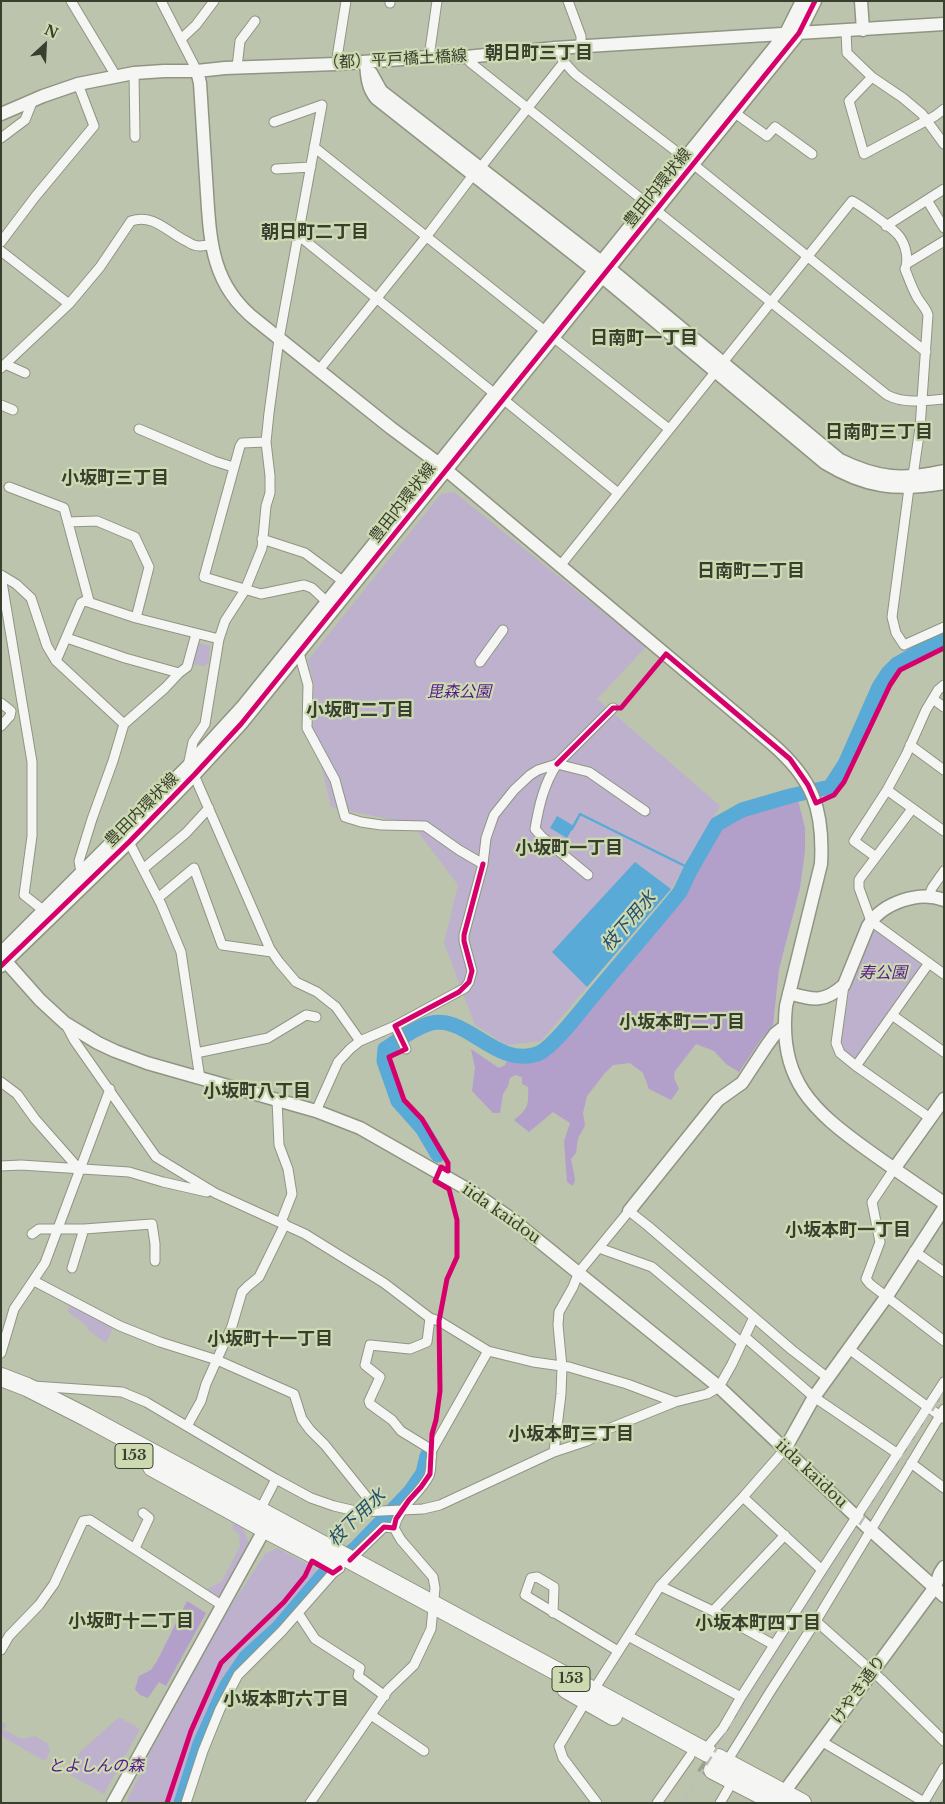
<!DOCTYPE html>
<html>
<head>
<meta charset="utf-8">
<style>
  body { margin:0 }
  #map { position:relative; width:945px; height:1804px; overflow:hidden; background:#bcc4ad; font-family:"Libre Baskerville",serif }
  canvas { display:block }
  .frame { position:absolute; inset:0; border:2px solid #393f2e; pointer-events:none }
  .north { position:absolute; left:20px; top:20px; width:50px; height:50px; -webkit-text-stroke:4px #cddab1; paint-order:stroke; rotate:25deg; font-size:14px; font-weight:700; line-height:20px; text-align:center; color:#393f2e }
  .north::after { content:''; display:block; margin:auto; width:18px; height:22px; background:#393f2e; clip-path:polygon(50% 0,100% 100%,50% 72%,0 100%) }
</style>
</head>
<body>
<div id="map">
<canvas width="945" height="1804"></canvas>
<div class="frame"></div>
<div class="north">N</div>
</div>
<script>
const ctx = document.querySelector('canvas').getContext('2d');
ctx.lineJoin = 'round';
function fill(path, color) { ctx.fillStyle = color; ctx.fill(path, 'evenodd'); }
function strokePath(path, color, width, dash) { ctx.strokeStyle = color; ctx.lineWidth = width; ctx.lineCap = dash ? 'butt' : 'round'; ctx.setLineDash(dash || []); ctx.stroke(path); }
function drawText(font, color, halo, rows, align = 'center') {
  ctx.font = font + ' "Libre Baskerville","Noto Sans JP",serif'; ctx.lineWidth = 4.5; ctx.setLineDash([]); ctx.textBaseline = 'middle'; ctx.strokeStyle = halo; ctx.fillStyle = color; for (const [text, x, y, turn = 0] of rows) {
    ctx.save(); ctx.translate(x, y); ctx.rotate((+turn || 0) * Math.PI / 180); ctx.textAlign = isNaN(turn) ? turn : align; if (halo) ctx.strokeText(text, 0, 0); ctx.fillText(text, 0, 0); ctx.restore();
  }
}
fill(new Path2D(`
  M454 492 646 647 597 699 720 806 671 889 541 1041 506 1045 475 1025 444 943 458 885 412 824 331 807 313 730 314 683 308 660 441 494Z
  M198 643 210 646 209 663 204 666 192 664Z
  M876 930 917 960 921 966 856 1059 843 1049 841 1035 851 982 871 931Z
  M72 1303 114 1326 106 1343 87 1329V1326L67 1311Z
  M234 1523 241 1524 249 1543 219 1599 206 1590 222 1581 240 1546 239 1534 232 1528Z
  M277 1548 322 1572 273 1628 250 1647 231 1669 205 1716 175 1803H126L154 1745 225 1615 265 1554Z
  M119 1717 140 1729 104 1794 67 1773 80 1752Z
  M1 1722 6 1724 4 1730 22 1739 35 1736 48 1744 50 1751 45 1761 1 1736Z`), '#bdb1ce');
fill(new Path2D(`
  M793 800H798L805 828V851L800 888 779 969 773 1025 761 1039 739 1072 726 1064 714 1051 696 1044 675 1071 674 1078 679 1089 671 1100 649 1089 643 1073 630 1063 613 1065 605 1073 587 1096 583 1113 585 1126 578 1138 576 1153 571 1159 575 1180 573 1186 567 1182 564 1141 570 1123 553 1112 529 1132 514 1120C528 1109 529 1105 528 1087L522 1084V1077L515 1075 510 1078 508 1086 503 1094 500 1113H493L472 1091 475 1068 471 1049 499 1068 505 1065 507 1060 528 1059 547 1052 616 975 684 896 722 827 743 815Z
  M187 1601 206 1613 166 1686 159 1682 148 1698 140 1695 135 1689 139 1676 151 1670 157 1661Z`), '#b29fca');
fill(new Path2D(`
  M557 816 574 826 567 838 550 828Z
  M635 862 671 889 587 987 552 952Z`), '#59aad6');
strokePath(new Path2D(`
  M572 829 580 814 691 869`), '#59aad6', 2.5);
strokePath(new Path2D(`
  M438 1155 422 1128 398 1101 384 1061 385 1049C398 1041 412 1029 428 1024 466 1012 494 1068 537 1054 552 1049 581 1010 592 997 621 962 651 928 680 892L691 869 717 824 742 810 790 796 830 787 845 764 879 687 888 673 897 664 944 638
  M181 1803 200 1744 221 1697 227 1685 246 1657 278 1628 323 1575 356 1548 410 1492 423 1473 427 1456`), '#59aad6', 15);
strokePath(new Path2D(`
  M702 1763 713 1770`), '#9ba38d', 18, [18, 9]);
const street = new Path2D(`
  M71 1 116 76
  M161 1 197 71
  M568 1 581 36V46
  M390 3V1
  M846 31 847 53 872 77 903 98 922 114 944 144
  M181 39 196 25 214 1
  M555 48 564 62 575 74 685 158
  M429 57 437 1
  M466 57 471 63 649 205
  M336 64 346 1
  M237 67 240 41 255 21
  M134 73 135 137
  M872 77 849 101 864 154 935 116 944 109
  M735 113 767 136 775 127 812 154
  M1 138 25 120 33 100
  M314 147 545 331
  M693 164 926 352
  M481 167 564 62
  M276 169 311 167
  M927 200 944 228
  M657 211 887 395C904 404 925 401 944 399
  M886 226 944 189
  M298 235 495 394
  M1 242 35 197 94 126 78 84
  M1 251 69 304
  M908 263 944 241
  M553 337 669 429
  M5 364 25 373
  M1 368 69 304 100 267 131 221C154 213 168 233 188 242 191 244 195 246 199 246 203 246 207 245 211 245
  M319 370 426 237 473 175
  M503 399 618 493
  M1 405 13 410
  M139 429 214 461 233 467
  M266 442 242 443 240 446 204 577 261 594 304 585 312 588 327 602
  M9 487 64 508 89 601
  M68 522 97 521 135 537 149 567 136 618
  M262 539 305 553 344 582
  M560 566 852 201C860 205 894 229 899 236 906 245 909 260 905 269 909 279 912 288 917 297 921 304 926 308 928 315L920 428 914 469 909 488 892 617 896 633 904 645 944 627
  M1 575 16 584 31 598 47 646 56 661 124 724
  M1 576 32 762V836L24 895 43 910
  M67 638 125 658 179 673
  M299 653 308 685 307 728 335 780 345 817 361 822 381 825 425 826 459 850 483 864
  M56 661 81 603 85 601 136 618 219 639
  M480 662 503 630
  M933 699 944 707
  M1 703 11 711 10 716 1 726
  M910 745 944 770
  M188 766 193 742 205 724 219 639 225 621 245 590 262 548 266 506 270 493V476L266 442 269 413 279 339 322 105 274 122
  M194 775 270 949 279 962 296 982 317 992 336 1007 360 1041
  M887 790 944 831
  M912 809 861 877 859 880V888L871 921 944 974
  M129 842 161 904 181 952 200 1079
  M876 857 854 841 887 790 906 755 926 710 938 690 944 685
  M143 869 186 833 209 808
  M81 872 79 861 92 819 113 761 124 724 165 688 179 673 187 667 196 634
  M588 875 542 837 535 829C539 805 544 784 557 764L613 708
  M929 896 932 888 944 871
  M158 898 194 868 222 945 272 952
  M844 985 836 1043 840 1053 856 1066 930 1118
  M892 1015 944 1052
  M66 1025 74 1040 156 1157 215 1193 305 1234 384 1283 430 1318 439 1321 488 1351 533 1362 569 1367 627 1384 675 1402
  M395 1026 406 1049
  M196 1053 268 1038 306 1015 316 1017
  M856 1066 929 963
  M1 1082 17 1094 35 1119 79 1169
  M277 1100 279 1145 288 1169 292 1194 281 1222
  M316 1111 338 1062 350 1049 360 1041 395 1026 465 988 469 982 472 971 464 941V935L483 864 486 838 494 815 514 790 530 775 538 770 557 764 589 772 645 811
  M1 1166 21 1165 129 1172 163 1182 207 1192
  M894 1169 872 1202 880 1242 866 1279 870 1284 944 1341
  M32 1234 39 1229H84L152 1224 155 1244V1261
  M599 1248 652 1267 742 1343
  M914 1251 944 1272
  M72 1268 84 1229
  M34 1281 120 1326 160 1342 217 1360 294 1394 302 1419 310 1430 325 1445 378 1511
  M430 1318 427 1342 410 1349 370 1345 365 1365 380 1377 369 1401 370 1404 392 1420 401 1431 432 1450 488 1351
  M745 1337 814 1397 898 1454
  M849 1349 943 1418
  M1 1353 14 1309 45 1263 110 1089
  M33 1386 122 1392 146 1402 276 1479 311 1498 334 1506 360 1512 423 1509 440 1505 554 1452 587 1441 608 1429 675 1402 707 1394 719 1387 732 1364 754 1317
  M187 1426 201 1401 206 1384 232 1326 242 1292 248 1286 259 1277 285 1224
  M554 1452 561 1394 562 1367 558 1325 559 1312 573 1287 579 1272 629 1211 648 1226 792 1350 828 1378
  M911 1463 944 1488
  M743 1497 822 1570
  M259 1512 276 1479
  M135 1548 149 1518 143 1513
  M350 1560 384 1527 394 1528
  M660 1586 713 1611 774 1645
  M713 1611 785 1535
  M298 1613 315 1639 360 1668 358 1676 385 1696
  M553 1613 554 1587 537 1577 531 1578 525 1595 618 1651
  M816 1621 944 1409
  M628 1636 741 1697
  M1 1650 9 1636 39 1605 54 1584 83 1521 90 1520 223 1606
  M593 1691 660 1586 743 1497 785 1449
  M586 1701 559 1746 563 1758 597 1803
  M371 1715 424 1751
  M821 1741 924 1802 944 1768
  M704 1751 723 1728 741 1697 822 1570 944 1382
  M726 1763 770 1692 816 1621 881 1679 944 1741
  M186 1803 203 1751 220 1709 238 1675 282 1631 333 1573 340 1568
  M310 1803 388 1690 414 1665 431 1629 435 1588 433 1577 401 1540 394 1528C399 1506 419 1495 429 1476 431 1471 431 1465 431 1460 432 1456 432 1453 431 1449
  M657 1803 690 1756
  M720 1803 734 1779`);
const secondary = new Path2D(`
  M861 1 863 30
  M366 62C367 75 367 87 376 98L594 270 825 463C866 488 897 491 944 483
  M197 71 200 83C202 115 204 147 206 178 210 234 208 282 256 320L391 428 438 463 771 743C813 779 824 809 821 864L786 1006C778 1080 813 1111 869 1151 894 1169 919 1186 944 1203
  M371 73 381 91 609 268 840 460C879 479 902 480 944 471
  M1 114 43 96 78 84 134 73 164 71H197L225 68 336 64 429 57H466L555 48 944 24
  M1 953 188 766 243 706 786 33 802 1
  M1 956 40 1000 65 1023 98 1043 115 1051 147 1063 316 1111 360 1128 474 1193 513 1220 719 1387 866 1526 944 1596
  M1 966 129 842 194 775 241 724 799 33 815 1
  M789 993C814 1000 824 1003 844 985L868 926C882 903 919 890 944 900
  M894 1169 944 1099
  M629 1211 718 1100 742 1083 767 1045 775 1034 784 1027
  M785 1449 814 1397 887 1296 944 1208
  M779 1799 935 1587 940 1573 944 1567
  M113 1803 268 1523`);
const highway = new Path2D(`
  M1 1377 27 1387 86 1417 708 1753
  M152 1467 265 1529 334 1565
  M566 1689 613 1716
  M718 1758 802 1803
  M713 1770 777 1803`);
strokePath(street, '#8f9583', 11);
strokePath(secondary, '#8f9583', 15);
strokePath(highway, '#8f9583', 20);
strokePath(street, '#f5f6f3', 9);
strokePath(secondary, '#f5f6f3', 12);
strokePath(highway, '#f5f6f3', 18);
strokePath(new Path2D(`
  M682 1803 944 1392`), '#bcbfb8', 2.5, [10, 5]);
strokePath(new Path2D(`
  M557 764 613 708H621L666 654 790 759 808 785 816 803 834 795 844 782 890 685 900 670 944 648
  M1 966 129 842 194 775 241 724 799 33 815 1
  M448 1171V1163L422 1119 404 1100 389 1057 406 1049 395 1026 459 992 469 982 472 971 464 941V935L483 864
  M350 1560 384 1527 394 1528 396 1519 409 1500 421 1487 430 1474 432 1434 436 1420 440 1391 439 1321 447 1279 457 1257V1220L449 1189 435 1181 441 1167 448 1171
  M167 1803 191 1731 221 1663 284 1602 305 1576 312 1561 333 1573 340 1568`), '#d6006c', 5);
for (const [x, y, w] of [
  [134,1456,38],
  [571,1679,38]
]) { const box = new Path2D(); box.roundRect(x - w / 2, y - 12.5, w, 25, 4); ctx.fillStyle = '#cddab1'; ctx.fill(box); strokePath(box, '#393f2e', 1); }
drawText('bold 15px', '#393f2e', null, [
  ["153",134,1456],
  ["153",571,1679]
]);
drawText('16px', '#393f2e', '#cddab1', [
  ["（都）平戸橋土橋線",395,60,-3],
  ["豊田内環状線",658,188,-51],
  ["豊田内環状線",403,503,-52],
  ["豊田内環状線",142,810,-45],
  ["iida kaidou",501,1214,35],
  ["iida kaidou",811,1474,43],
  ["けやき通り",859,1690,-54]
]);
drawText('italic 16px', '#561a8d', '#cddab1', [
  ["毘森公園",459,692],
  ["寿公園",883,973],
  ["とよしんの森",96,1766]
]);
drawText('bold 18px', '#393f2e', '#cddab1', [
  ["朝日町三丁目",539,54],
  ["朝日町二丁目",315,233],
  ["日南町一丁目",644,339],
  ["日南町三丁目",879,433],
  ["小坂町三丁目",115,479],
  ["日南町二丁目",751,572],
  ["小坂町二丁目",360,711],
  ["小坂町一丁目",569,849],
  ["小坂本町二丁目",682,1023],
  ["小坂町八丁目",257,1092],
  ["小坂本町一丁目",848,1231],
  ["小坂町十一丁目",270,1340],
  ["小坂本町三丁目",571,1435],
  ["小坂町十二丁目",131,1622],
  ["小坂本町四丁目",758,1624],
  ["小坂本町六丁目",286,1700]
]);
drawText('italic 18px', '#254f6e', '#cddab1', [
  ["枝下用水",629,922,-49],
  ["枝下用水",357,1518,-44]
]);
</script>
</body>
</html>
